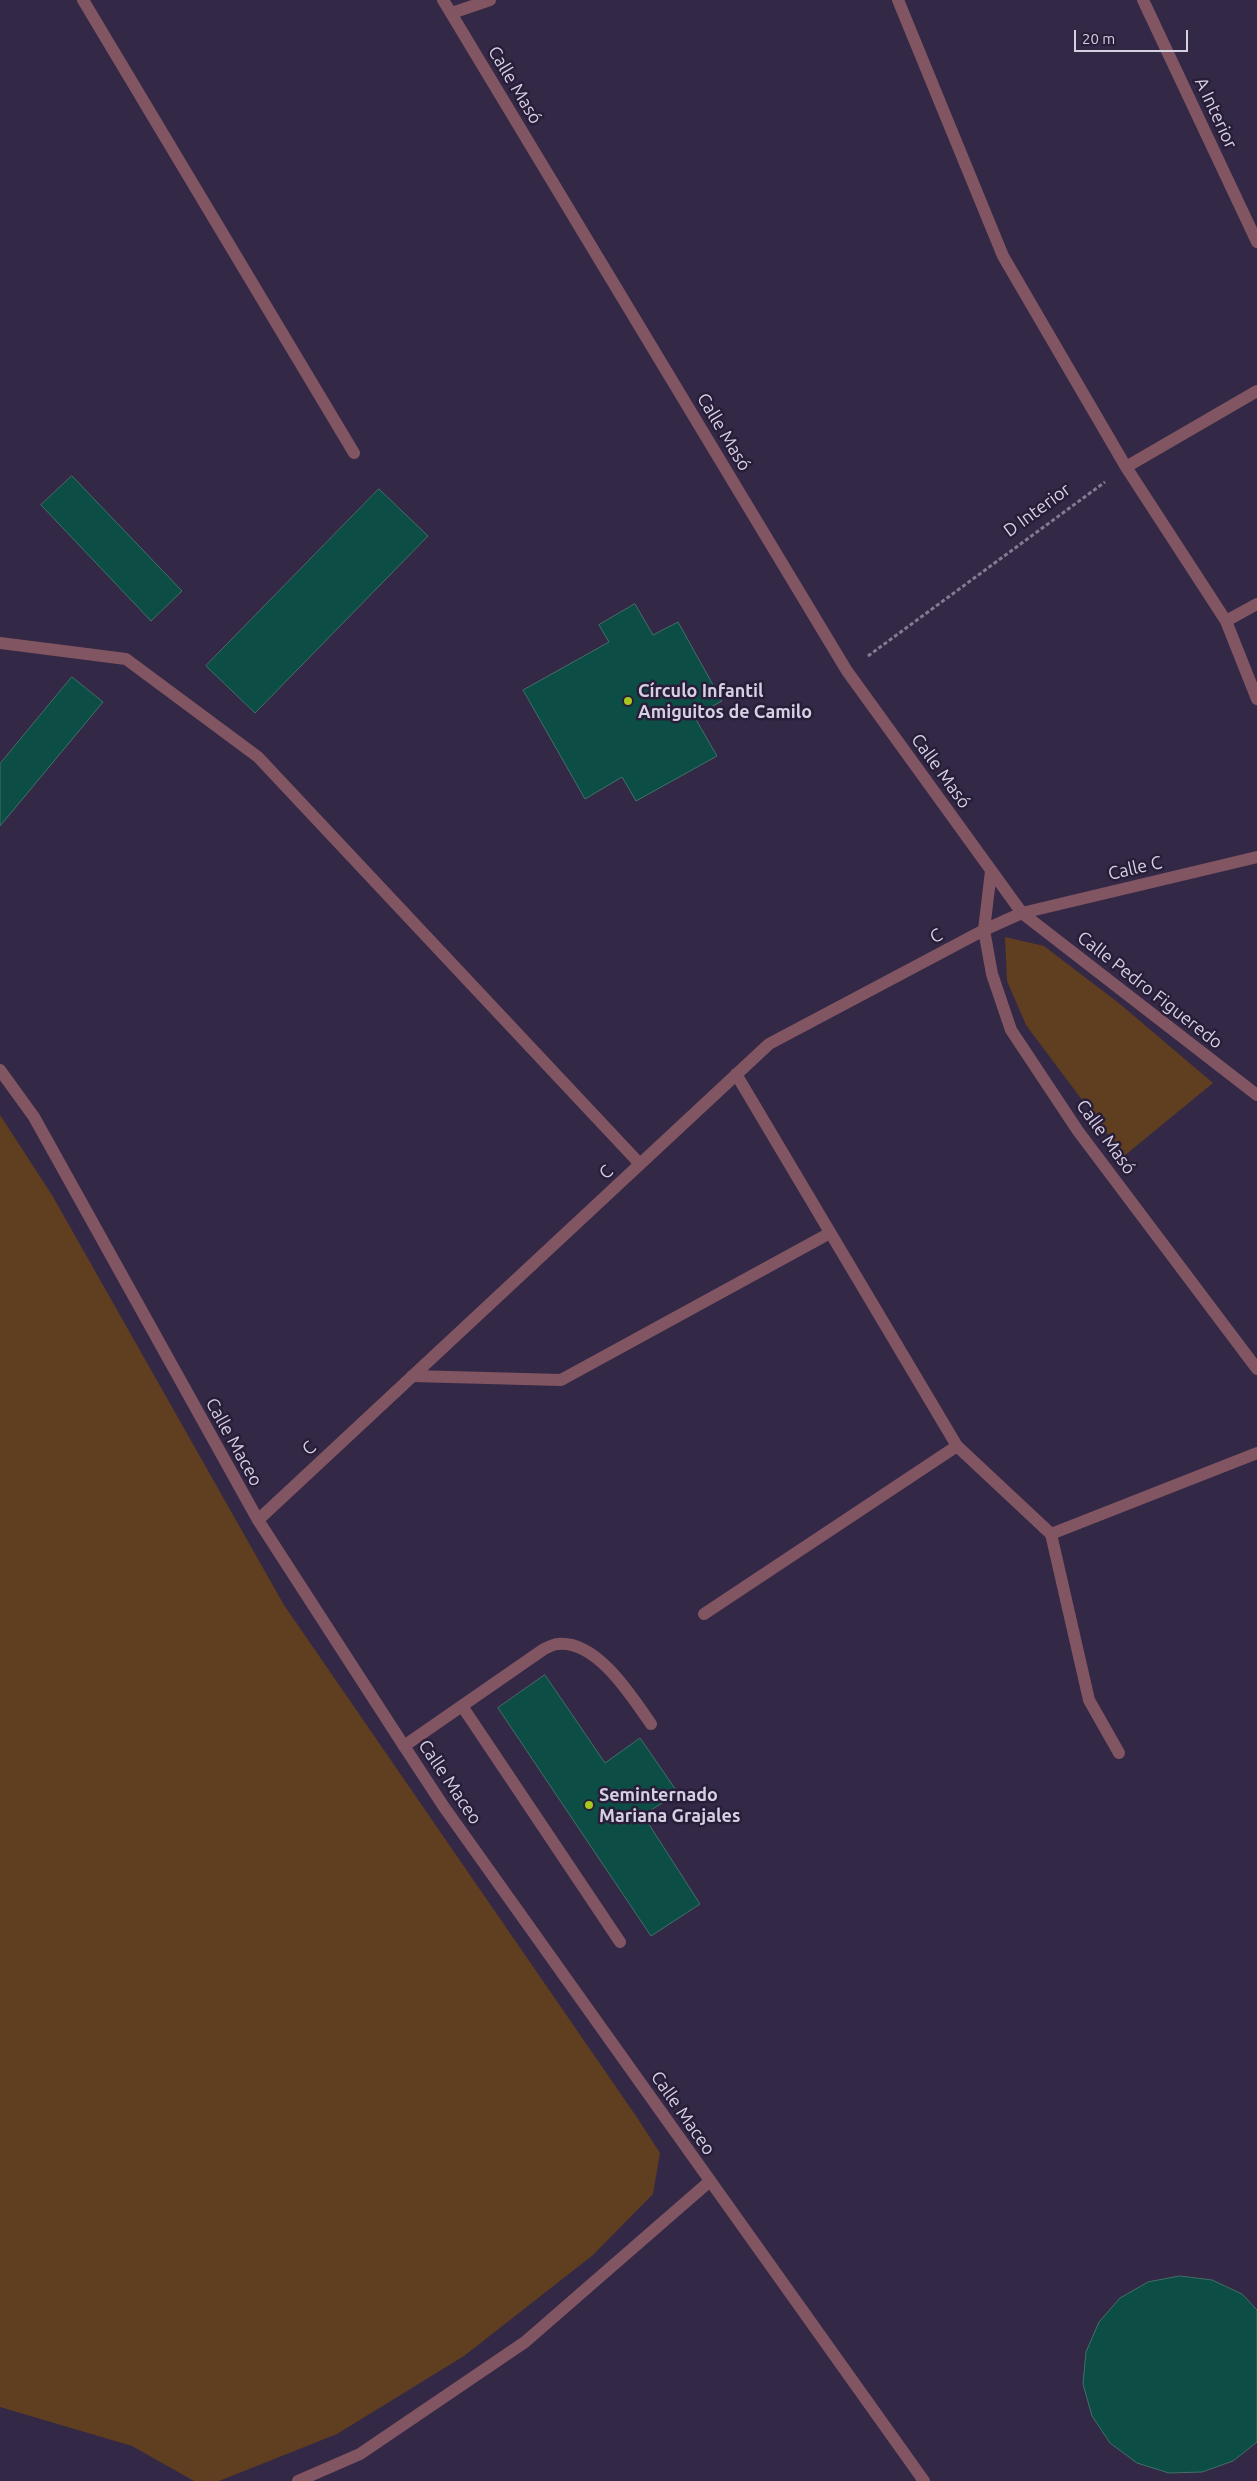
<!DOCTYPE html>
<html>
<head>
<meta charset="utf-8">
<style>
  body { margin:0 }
  #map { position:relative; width:1257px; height:2481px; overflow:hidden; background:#332845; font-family:Ubuntu,sans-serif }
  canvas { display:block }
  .scale { position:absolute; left:1074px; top:30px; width:114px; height:22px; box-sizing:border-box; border:2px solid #d6d0e3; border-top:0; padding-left:6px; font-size:15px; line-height:18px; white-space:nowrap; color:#d6d0e3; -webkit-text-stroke:4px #291e3a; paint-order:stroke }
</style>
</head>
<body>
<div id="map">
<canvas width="1257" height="2481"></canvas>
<div class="scale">20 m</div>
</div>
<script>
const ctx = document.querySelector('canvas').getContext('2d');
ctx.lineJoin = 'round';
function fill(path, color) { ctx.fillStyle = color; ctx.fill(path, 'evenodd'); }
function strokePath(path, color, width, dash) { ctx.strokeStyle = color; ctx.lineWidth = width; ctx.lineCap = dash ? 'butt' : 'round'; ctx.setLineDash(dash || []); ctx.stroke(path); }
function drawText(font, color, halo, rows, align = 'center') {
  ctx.font = font + ' Ubuntu,sans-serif'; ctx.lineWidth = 5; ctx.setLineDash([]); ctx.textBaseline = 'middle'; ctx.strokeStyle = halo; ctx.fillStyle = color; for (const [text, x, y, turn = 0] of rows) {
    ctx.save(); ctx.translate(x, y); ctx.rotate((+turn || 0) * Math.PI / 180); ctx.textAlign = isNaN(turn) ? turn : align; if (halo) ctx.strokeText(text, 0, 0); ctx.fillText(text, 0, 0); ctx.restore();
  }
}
fill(new Path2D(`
  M1005 937 1044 946 1120 1004 1213 1083 1124 1156 1026 1025 1007 981Z
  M0 1115 52 1195 284 1605 638 2119 660 2153 653 2194 593 2255 464 2356 337 2434 219 2481H194L132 2446 0 2407Z`), '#603e20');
const building = new Path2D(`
  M72 476 182 591 151 621 41 505Z
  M379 489 428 536 255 713 206 666Z
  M635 604 653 635 678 622 722 701 694 716 717 756 636 801 622 777 585 799 523 690 609 642 599 625Z
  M72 677 103 702 0 826V764Z
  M545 1675 605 1763 640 1738 678 1793 643 1815 700 1904 651 1936 498 1708Z
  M1180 2276 1212 2280 1242 2294 1257 2310V2442L1233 2461 1202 2472 1169 2473 1137 2463 1110 2443 1092 2416 1083 2384 1086 2352 1099 2322 1120 2298 1148 2282Z`);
fill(building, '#0c4e45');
strokePath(building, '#427067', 1);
strokePath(new Path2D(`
  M868 656 1105 482`), '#847b93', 3, [4, 2.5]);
strokePath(new Path2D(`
  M0 643 126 659 258 757 640 1164
  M412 1376 561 1380 830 1233
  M462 1706 620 1942
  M404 1746 544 1649C548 1647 554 1644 558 1644 597 1640 632 1697 651 1724
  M1119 1753 1089 1700 1051 1534 1257 1453`), '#825562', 12);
strokePath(new Path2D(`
  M83 0 354 453
  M443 0 847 671 1022 913 1257 1095
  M898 0 1003 256 1126 467 1226 621 1257 699
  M1143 0 1257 242
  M452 13 490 0
  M1126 467 1257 391
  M1226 621 1257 604
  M991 871 984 930 992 974 1011 1030 1078 1131 1257 1369
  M736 1074 957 1446 1051 1534
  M258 1520 769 1044 984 930 1022 913 1257 857
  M704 1614 957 1446
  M298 2481 360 2454 525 2342 710 2181`), '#825562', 12);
strokePath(new Path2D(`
  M0 1070 34 1117 258 1520 404 1746 444 1807 924 2481`), '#825562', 12);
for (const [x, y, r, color] of [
  [628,701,5,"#a8c71c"],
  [589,1805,5,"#a8c71c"]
]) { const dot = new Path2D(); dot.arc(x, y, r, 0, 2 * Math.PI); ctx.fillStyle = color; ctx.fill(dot); strokePath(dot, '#291e3a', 2); }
drawText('18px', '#d6d0e3', '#291e3a', [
  ["Calle Masó",515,85,59],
  ["A Interior",1216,113,65],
  ["Calle Masó",724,432,59],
  ["D Interior",1037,510,-36],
  ["Calle Masó",941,771,54],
  ["Calle C",1135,868,-13],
  ["C",936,936,-28],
  ["Calle Pedro Figueredo",1150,990,38],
  ["Calle Masó",1106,1137,54],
  ["C",606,1172,-43],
  ["Calle Maceo",234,1442,61],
  ["C",309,1448,-43],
  ["Calle Maceo",450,1782,56],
  ["Calle Maceo",683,2113,55]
]);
drawText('bold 18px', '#d6d0e3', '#291e3a', [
  ["Círculo Infantil",638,691],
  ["Amiguitos de Camilo",638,712],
  ["Seminternado",599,1795],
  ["Mariana Grajales",599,1816]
], 'left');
</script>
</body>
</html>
